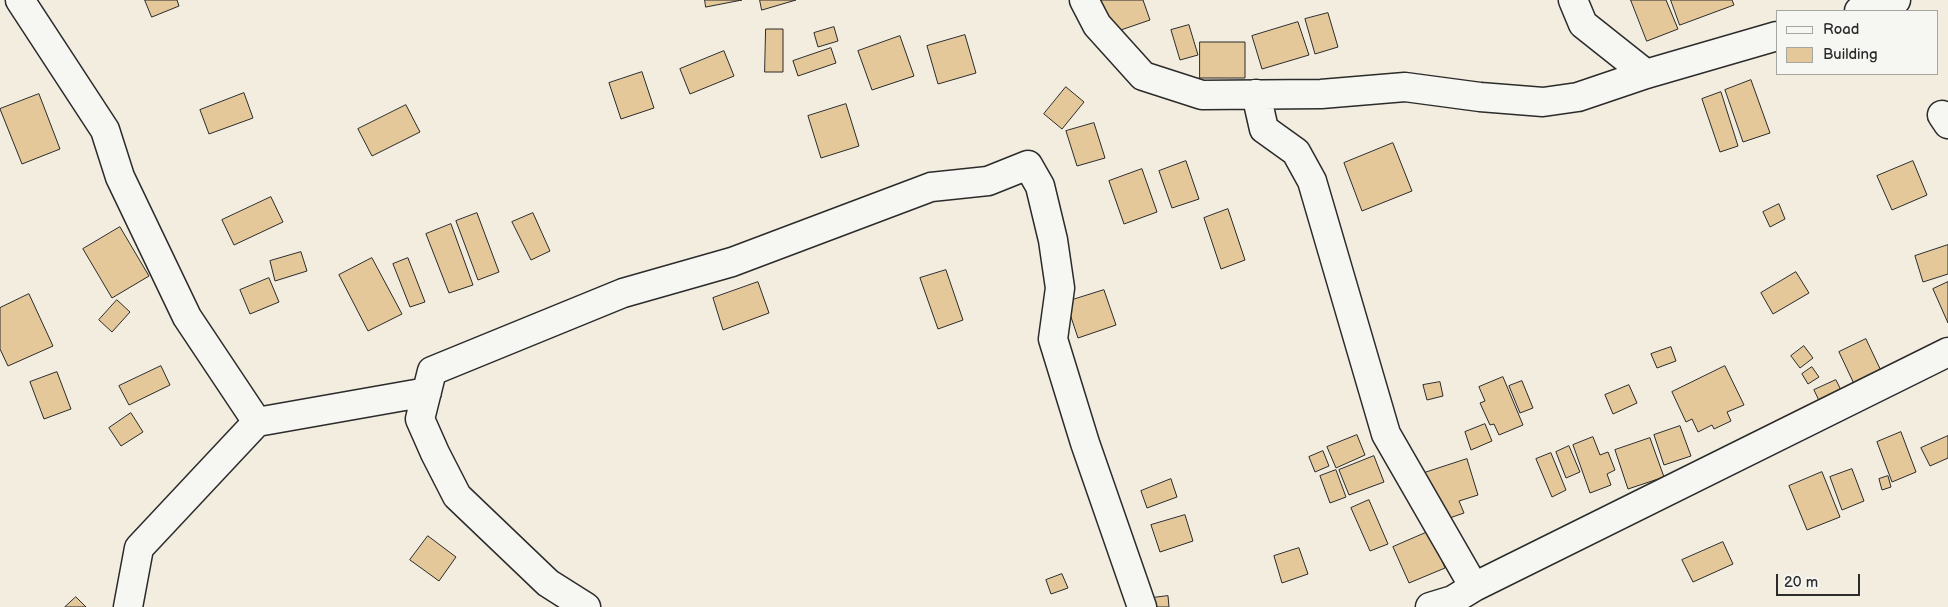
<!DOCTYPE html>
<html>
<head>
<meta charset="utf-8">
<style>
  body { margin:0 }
  #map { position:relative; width:1948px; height:607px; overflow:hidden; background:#f3ede0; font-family:"Balsamiq Sans",sans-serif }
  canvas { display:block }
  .legend { position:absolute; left:1776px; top:10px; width:162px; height:65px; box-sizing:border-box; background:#f6f6f2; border:1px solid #a5a5a2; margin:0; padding:6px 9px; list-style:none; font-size:15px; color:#2b2b2b }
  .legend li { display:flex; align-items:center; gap:10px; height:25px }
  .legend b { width:25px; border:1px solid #a5a5a2 }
  .scale { position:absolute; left:1776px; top:574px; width:84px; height:22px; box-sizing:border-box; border:2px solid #2b2b2b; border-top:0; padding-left:6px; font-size:15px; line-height:18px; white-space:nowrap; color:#2b2b2b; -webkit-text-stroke:4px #f6f6f2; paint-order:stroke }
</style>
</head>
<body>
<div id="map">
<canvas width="1948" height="607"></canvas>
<ul class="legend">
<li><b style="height:6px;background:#f6f6f2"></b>Road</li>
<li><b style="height:14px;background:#e5c899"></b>Building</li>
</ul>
<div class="scale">20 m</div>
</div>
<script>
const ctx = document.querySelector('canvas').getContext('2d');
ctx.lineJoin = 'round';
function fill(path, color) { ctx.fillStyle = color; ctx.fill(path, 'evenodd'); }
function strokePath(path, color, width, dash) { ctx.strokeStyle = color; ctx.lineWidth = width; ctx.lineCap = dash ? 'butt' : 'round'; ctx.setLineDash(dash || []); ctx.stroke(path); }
const building = new Path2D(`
  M145 0H177L179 6 152 17Z
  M705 0H742L706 7Z
  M760 0H796L762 10Z
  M1101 0H1143L1150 20 1112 33Z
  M1631 0H1666L1678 29 1647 41Z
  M1671 0H1732L1734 5 1680 25Z
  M1328 13 1338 47 1315 54 1305 19Z
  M1298 22 1309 55 1262 69 1252 36Z
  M1189 25 1198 55 1180 60 1171 30Z
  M834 27 838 41 818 47 814 33Z
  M766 29H783V72H765Z
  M965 35 976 73 938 84 927 46Z
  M900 36 914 76 872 90 858 51Z
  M1200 42H1245V78H1200Z
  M831 48 836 63 798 76 793 61Z
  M724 51 734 76 690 94 680 69Z
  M642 72 654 108 621 119 609 83Z
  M1751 80 1770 133 1743 142 1725 90Z
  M1066 87 1084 102 1062 129 1044 114Z
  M1721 92 1738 146 1720 152 1702 99Z
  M244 93 253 118 209 134 200 110Z
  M39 94 60 149 22 164 0 109Z
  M846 104 859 146 821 158 808 116Z
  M406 105 420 132 372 156 358 129Z
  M1094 123 1105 158 1077 166 1066 131Z
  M1393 143 1412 191 1362 211 1344 163Z
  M1186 161 1199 199 1172 208 1159 171Z
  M1913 161 1927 195 1892 210 1877 176Z
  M1142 169 1157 212 1124 224 1109 181Z
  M271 197 283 222 234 245 222 220Z
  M1779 204 1785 219 1770 227 1763 212Z
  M1228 209 1245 260 1221 269 1204 218Z
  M477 213 499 272 478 280 456 221Z
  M533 213 550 251 531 260 512 222Z
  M451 224 473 285 449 293 426 234Z
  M120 227 149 276 112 298 83 249Z
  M1948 245V274L1923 282 1915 256Z
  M301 252 307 271 275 281 270 261Z
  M372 258 402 314 368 331 339 275Z
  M408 258 425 302 410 307 393 264Z
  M946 270 963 320 938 329 920 278Z
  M1796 272 1809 293 1773 314 1761 293Z
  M269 278 279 302 250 314 240 290Z
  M758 282 769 313 723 330 713 298Z
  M1948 282V323L1933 289Z
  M1104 290 1116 325 1078 338 1066 302Z
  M29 294 53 346 8 366 0 349V308Z
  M117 300 130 312 112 332 99 320Z
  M1866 339 1883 375 1856 388 1839 352Z
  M1804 346 1813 358 1800 368 1791 356Z
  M1671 347 1676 361 1657 368 1651 354Z
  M161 366 170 385 129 405 119 386Z
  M1725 366 1744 405 1727 412 1731 421 1714 429 1712 425 1698 432 1692 419 1686 422 1672 392Z
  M1812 367 1819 377 1808 384 1802 374Z
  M57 372 71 409 44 419 30 382Z
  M1503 377 1523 425 1499 435 1494 424 1490 425 1480 403 1485 401 1479 387Z
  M1836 380 1844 396 1822 407 1814 390Z
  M1522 381 1533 408 1520 413 1509 386Z
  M1440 382 1443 396 1427 400 1423 385Z
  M1629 385 1637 403 1613 414 1605 395Z
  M131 413 143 432 121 446 109 428Z
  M1485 424 1492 441 1471 450 1465 432Z
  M1680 426 1691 456 1664 465 1654 435Z
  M1901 432 1916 472 1892 482 1877 442Z
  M1357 435 1365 455 1336 468 1327 447Z
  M1948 436V458L1930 466 1921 448Z
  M1593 437 1600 455 1608 452 1615 470 1607 474 1611 485 1590 493 1573 445Z
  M1650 438 1664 477 1628 489 1615 450Z
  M1569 446 1580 472 1566 478 1556 452Z
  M1323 451 1329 466 1315 472 1309 457Z
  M1551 453 1566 490 1552 497 1536 459Z
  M1374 456 1384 482 1349 495 1339 470Z
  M1467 459 1478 495 1459 501 1464 513 1441 521 1412 477Z
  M1852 469 1864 501 1842 510 1830 477Z
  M1336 470 1346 497 1330 503 1320 476Z
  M1822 472 1840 517 1807 530 1789 486Z
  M1888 476 1891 487 1882 490 1879 479Z
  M1171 479 1177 497 1147 508 1141 491Z
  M1369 500 1388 544 1370 551 1351 508Z
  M1185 515 1193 541 1160 552 1151 525Z
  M1430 531 1445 568 1409 583 1393 547Z
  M428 536 456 557 439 581 410 560Z
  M1723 542 1733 564 1693 582 1682 560Z
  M1299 548 1308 574 1282 583 1274 556Z
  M1062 574 1068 588 1051 594 1046 580Z
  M1168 596 1169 607H1154L1152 598Z
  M76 597 86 607H65Z`);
fill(building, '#e5c899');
strokePath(building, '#2b2b2b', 1);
const minor = new Path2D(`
  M20 0 105 130 120 177 187 317 257 422
  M1084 0 1097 25 1143 76 1202 95 1321 94 1405 87 1480 97 1543 102 1578 97 1646 74 1777 36
  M1573 0 1583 24 1646 74
  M1859 11 1896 0
  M1256 94 1264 129 1296 152 1312 181 1386 434 1474 587
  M1942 115 1948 124
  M128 607 139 548 257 422 427 392
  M586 607 548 583 457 496 435 453 420 419 432 371 623 293 732 262 931 187 988 181 1028 165 1040 186 1053 240 1060 288 1053 339 1085 443 1142 607
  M1430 607 1453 600 1474 587 1948 352`);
strokePath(minor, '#2b2b2b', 31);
strokePath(minor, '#f6f6f2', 28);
</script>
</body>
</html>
